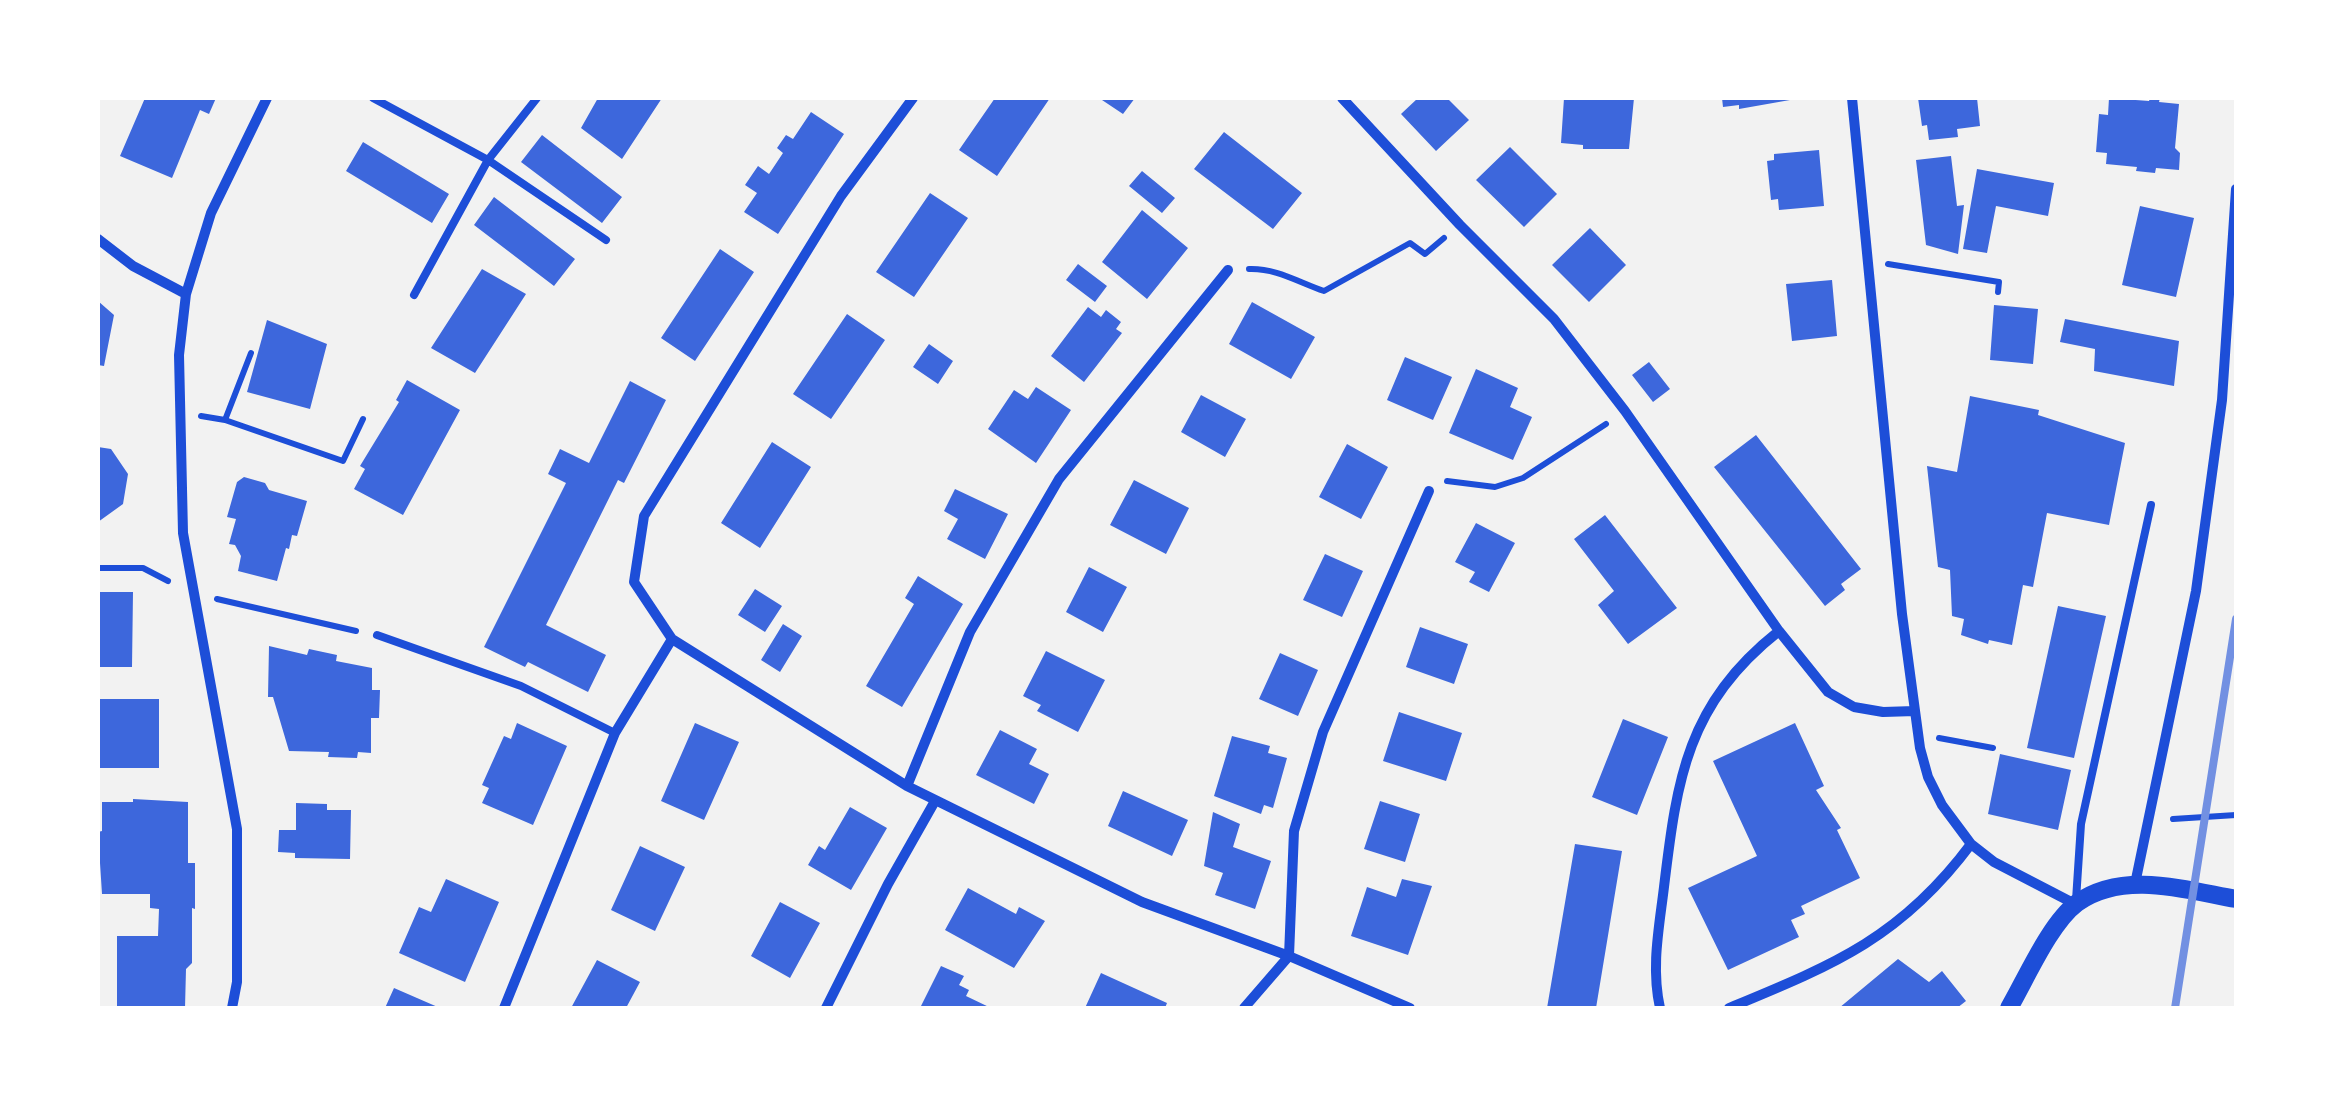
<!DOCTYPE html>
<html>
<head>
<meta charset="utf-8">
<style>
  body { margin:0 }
  #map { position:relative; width:2334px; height:1106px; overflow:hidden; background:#f2f2f2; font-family:"Roboto Condensed",sans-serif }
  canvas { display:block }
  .frame { position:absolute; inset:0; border:100px solid #fff; pointer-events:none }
</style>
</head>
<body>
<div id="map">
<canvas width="2334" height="1106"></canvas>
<div class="frame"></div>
</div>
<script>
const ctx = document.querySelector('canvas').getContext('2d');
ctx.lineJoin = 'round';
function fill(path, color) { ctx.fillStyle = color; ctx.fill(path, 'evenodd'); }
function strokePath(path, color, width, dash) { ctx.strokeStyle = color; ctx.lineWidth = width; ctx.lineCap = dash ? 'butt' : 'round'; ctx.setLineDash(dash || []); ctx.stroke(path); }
fill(new Path2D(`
  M145 98H216L209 114 200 110 172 178 120 156Z
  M598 98H662L622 159 581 128Z
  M995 98H1050L997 176 959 150Z
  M1099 98H1135L1123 114Z
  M1418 98H1447L1469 120 1436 151 1401 114Z
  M1564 98H1634L1629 149H1583V145L1561 143Z
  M1722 98H1789L1790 100 1739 109V105L1723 107Z
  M1918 98H1977L1980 126 1957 129 1958 137 1929 140 1927 125 1922 126Z
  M2109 98 2149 101 2150 98H2160L2159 102 2179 104 2175 148 2180 153 2179 170 2156 168 2155 173 2136 171 2137 167 2106 164 2107 153 2096 152 2099 114 2108 115Z
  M811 112 844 134 778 234 744 212 757 193 745 185 758 166 769 174 783 153 777 148 786 135 793 139Z
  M1224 132 1302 193 1273 229 1194 169Z
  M542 135 622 197 602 223 521 162Z
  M363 142 449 194 432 223 346 171Z
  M1510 147 1557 194 1524 227 1476 180Z
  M1819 150 1824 206 1779 210 1778 199 1771 200 1767 161 1774 160V154Z
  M1951 156 1957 206 1964 205 1958 254 1926 245 1916 160Z
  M1977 169 2054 183 2048 216 1996 206 1987 253 1963 249Z
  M1142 171 1175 198 1162 213 1129 186Z
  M930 193 968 218 914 297 876 272Z
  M494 197 575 259 554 286 474 225Z
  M2140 206 2194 218 2176 297 2122 285Z
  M1142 210 1188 248 1147 299 1102 262Z
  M1590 228 1626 265 1589 302 1552 265Z
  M720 249 754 272 695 361 661 338Z
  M1078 264 1107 286 1095 302 1066 280Z
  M482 269 526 294 475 373 431 348Z
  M1832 280 1837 336 1792 341 1786 284Z
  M98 301 114 315 104 366 98 365Z
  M1252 302 1315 337 1291 379 1229 344Z
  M1994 305 2038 309 2033 364 1990 360Z
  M1088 307 1101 317 1106 310 1121 322 1116 329 1122 333 1084 382 1051 356Z
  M847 314 885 340 831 419 793 394Z
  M2065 319 2179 341 2174 386 2094 371 2095 349 2060 342Z
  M267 320 327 344 310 409 247 392Z
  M929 344 953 361 938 384 913 367Z
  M1405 357 1452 377 1433 420 1387 400Z
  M1649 362 1670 389 1653 402 1632 375Z
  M1476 369 1518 388 1510 407 1532 417 1513 460 1449 433Z
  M407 380 460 410 403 515 354 489 365 469 360 466 399 402 396 400Z
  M630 381 666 400 624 483 618 480 546 625 606 655 588 692 528 662 525 667 484 647 566 483 548 474 560 449 589 463Z
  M1036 387 1071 410 1036 463 988 429 1014 390 1028 399Z
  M1201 395 1246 419 1225 457 1181 432Z
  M1970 396 2039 410 2038 415 2125 443 2109 525 2047 513 2033 587 2023 585 2012 645 1989 640 1988 644 1961 635 1964 619 1952 616 1950 570 1938 567 1927 466 1957 472Z
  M1756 435 1861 569 1841 584 1845 590 1825 606 1714 467Z
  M772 442 811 467 760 548 721 523Z
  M1347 444 1388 467 1361 519 1319 497Z
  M98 447 111 449 128 474 123 504 98 522Z
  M244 477 265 483 269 490 307 501 297 536 292 535 289 549 286 548 277 581 238 571 241 556 235 545 229 544 236 519 227 517 237 482Z
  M1134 480 1189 508 1166 554 1110 525Z
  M955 489 1008 514 985 559 947 539 958 519 944 511Z
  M1605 515 1677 608 1628 644 1598 605 1614 591 1574 539Z
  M1476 523 1515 543 1489 592 1469 582 1475 572 1455 562Z
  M1325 554 1363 571 1342 617 1303 600Z
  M1089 567 1127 587 1103 632 1066 612Z
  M918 576 963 604 902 707 866 686 914 604 905 598Z
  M755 589 782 606 765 632 738 615Z
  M98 592H133L132 667H98Z
  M2058 606 2106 616 2074 758 2027 748Z
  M783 624 802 636 780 672 761 660Z
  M1420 627 1468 644 1454 684 1406 667Z
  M269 646 307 655 309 649 337 655 336 661 372 668V690H380L379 718H371V753L358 752 357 758 328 757 329 752 289 751 273 697H268Z
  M1046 651 1105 680 1078 732 1037 711 1041 705 1023 696Z
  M1280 653 1318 670 1298 716 1259 699Z
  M98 699H159V768H98Z
  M1399 712 1462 733 1446 781 1383 761Z
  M1623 719 1668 737 1637 815 1592 797Z
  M517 723 567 746 533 825 482 803 489 788 482 785 504 736 511 739Z
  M695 723 739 742 704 820 661 801Z
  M1795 723 1824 786 1816 790 1841 828 1837 830 1860 878 1801 906 1805 914 1791 920 1799 937 1728 970 1688 888 1757 856 1713 761Z
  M1000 730 1037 749 1029 764 1049 774 1034 804 976 775Z
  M1232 736 1270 746 1268 753 1287 758 1273 808 1264 805 1261 814 1214 796Z
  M2000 754 2071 770 2058 830 1988 814Z
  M1123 791 1188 820 1172 856 1108 826Z
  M133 799 188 802V863H195V909L192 908V963L186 969 185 1008H117V936H158L159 909 150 908V894H102L98 832 102 831V802H133Z
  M1380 801 1420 814 1405 862 1364 849Z
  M296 803 327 804V810H351L350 859 295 858V853L278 852 279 830H296Z
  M850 807 887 828 851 890 808 865 819 846 825 850Z
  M1213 812 1240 824 1233 847 1271 861 1255 909 1215 895 1223 873 1204 866Z
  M1575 844 1622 851 1596 1008H1547Z
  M640 846 685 867 655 931 611 910Z
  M446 879 499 902 465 982 399 953 419 907 431 912Z
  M1402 879 1432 886 1408 955 1351 936 1367 887 1396 897Z
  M968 888 1016 914 1019 907 1045 921 1014 968 945 930Z
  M780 902 820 923 790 978 751 956Z
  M1898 959 1929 982 1942 971 1966 1001 1957 1008H1839Z
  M597 960 640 982 626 1008H571Z
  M941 966 964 976 959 985 969 990 966 996 991 1008H920Z
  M1101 973 1167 1003 1165 1008H1085Z
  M394 988 440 1008H385Z`), '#3d67dc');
strokePath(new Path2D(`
  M1888 264 1999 282 1998 292
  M1249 269C1276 268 1298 282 1324 291L1410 243 1425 254 1444 238
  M201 416 225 420 251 353
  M225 420 343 461 363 419
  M1447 481 1495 487 1523 478 1606 424
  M98 568H143L168 581
  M217 599 356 631
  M1939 738 1993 748
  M2173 819 2236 815`), '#1d4ed8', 6);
strokePath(new Path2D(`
  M373 98 488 160 606 240
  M414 295 488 160 537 98
  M377 635 521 686 615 733
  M2076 900 2081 824 2151 505`), '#1d4ed8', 8);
strokePath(new Path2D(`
  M913 98 841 196 644 516 634 582 672 639 907 786 1142 902 1289 956 1410 1008
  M1342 98 1460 225 1554 319 1625 411 1779 631 1828 692 1854 707 1883 712 1915 711
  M1852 98 1902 614 1920 748 1928 777 1942 805 1971 844 1994 862 2075 904
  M98 239 133 266 186 294
  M907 786 970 632 1059 479 1228 270
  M2135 884 2196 591 2222 400 2236 189
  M232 1008 237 982V829L183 533 179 355 186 294 211 213 267 98
  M504 1008 615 733 672 639
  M826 1008 888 884 935 801
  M1244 1008 1289 956 1294 831 1323 732 1429 491
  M1660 1008C1651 967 1659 929 1664 887 1677 778 1687 704 1779 631
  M1729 1008C1833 965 1901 938 1971 844`), '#1d4ed8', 10);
strokePath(new Path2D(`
  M2009 1008C2026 979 2050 923 2077 903 2123 870 2186 890 2236 899`), '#1d4ed8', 18);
strokePath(new Path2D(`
  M2175 1008 2236 619`), '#7290e2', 8);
</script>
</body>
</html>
